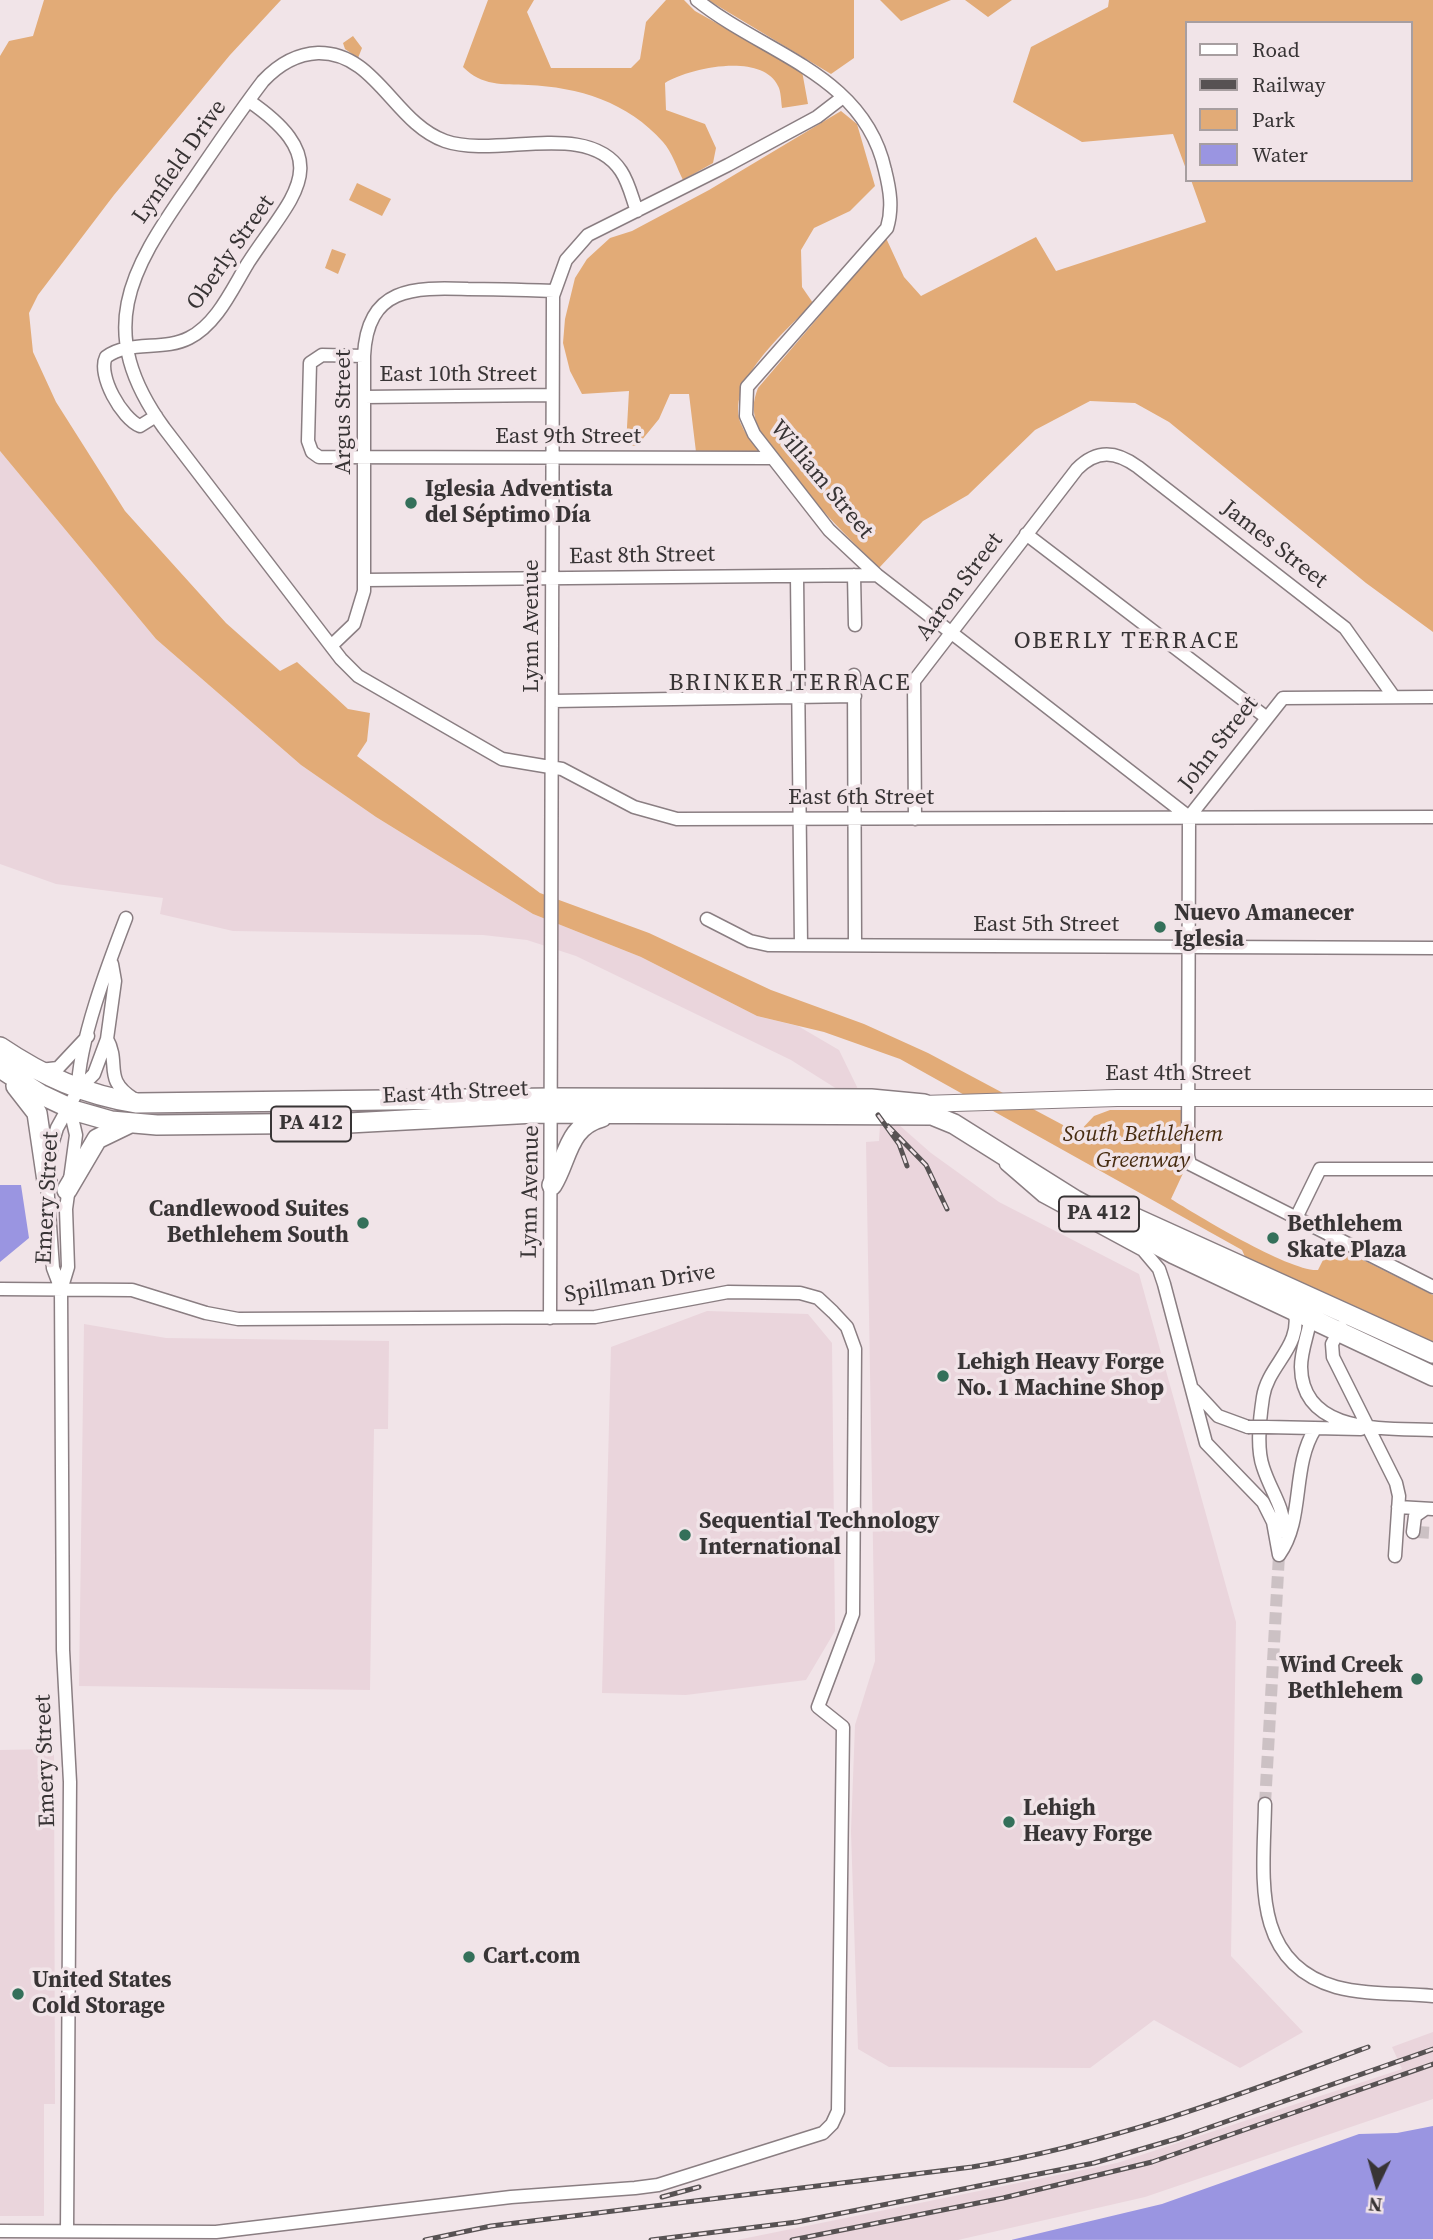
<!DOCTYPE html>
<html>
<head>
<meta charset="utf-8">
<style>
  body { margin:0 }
  #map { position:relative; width:1433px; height:2240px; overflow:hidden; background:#f1e4e8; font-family:"Source Serif 4",serif }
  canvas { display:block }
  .legend { position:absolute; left:1185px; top:21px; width:228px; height:161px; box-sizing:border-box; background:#f1e4e8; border:2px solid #a79ea0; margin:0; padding:9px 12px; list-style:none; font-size:21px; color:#383435 }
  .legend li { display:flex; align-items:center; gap:14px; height:35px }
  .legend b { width:35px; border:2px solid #a79ea0 }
  .north { position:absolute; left:1342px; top:2149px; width:70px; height:70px; -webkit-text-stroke:5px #f1e4e8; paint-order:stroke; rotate:185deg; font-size:19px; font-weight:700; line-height:28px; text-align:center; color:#383435 }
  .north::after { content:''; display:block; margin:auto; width:24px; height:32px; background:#383435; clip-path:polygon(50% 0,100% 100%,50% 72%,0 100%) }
</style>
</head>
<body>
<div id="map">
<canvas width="1433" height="2240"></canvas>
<ul class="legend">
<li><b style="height:9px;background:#fff"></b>Road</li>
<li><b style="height:9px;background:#575253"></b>Railway</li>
<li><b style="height:19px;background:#e2ab77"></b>Park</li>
<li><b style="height:19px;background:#9a95e1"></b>Water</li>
</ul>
<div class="north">N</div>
</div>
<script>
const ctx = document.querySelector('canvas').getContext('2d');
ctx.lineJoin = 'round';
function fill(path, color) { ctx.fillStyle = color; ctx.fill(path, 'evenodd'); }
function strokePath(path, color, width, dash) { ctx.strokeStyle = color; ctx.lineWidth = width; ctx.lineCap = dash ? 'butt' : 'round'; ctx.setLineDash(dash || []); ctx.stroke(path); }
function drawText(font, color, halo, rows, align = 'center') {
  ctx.font = font + ' "Source Serif 4",serif'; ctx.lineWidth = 7; ctx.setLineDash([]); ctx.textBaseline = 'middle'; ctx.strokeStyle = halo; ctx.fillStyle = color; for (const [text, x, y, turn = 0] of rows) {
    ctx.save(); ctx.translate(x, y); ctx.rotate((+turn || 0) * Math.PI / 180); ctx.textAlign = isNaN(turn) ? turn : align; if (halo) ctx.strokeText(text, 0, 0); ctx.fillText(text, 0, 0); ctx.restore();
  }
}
fill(new Path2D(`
  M0 451 156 639 301 765 376 817 533 914 641 957 757 1016 798 1026 839 1050 858 1089 931 1153 999 1202 1139 1274 1236 1622 1231 1956 1303 2032 1240 2068 1154 2020 1090 2068 889 2067 858 2049 851 1831 855 1725 875 1661 866 1142 879 1141 880 1125 837 1089 791 1060 576 956 527 940 483 935 233 931 160 914 163 898 56 884 0 864Z
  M707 1311 808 1314 832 1343 835 1631 806 1680 686 1695 602 1693 611 1347Z
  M84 1324 166 1338 389 1341 388 1429H374L370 1690 79 1686Z
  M54 1749 55 2104H44V2216H0V1750Z
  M1433 2032V2099L1145 2197 958 2240H737L1117 2163 1402 2069 1392 2047Z`), '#ead5dc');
fill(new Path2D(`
  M44 0H281L230 55 114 195 38 295 29 313 33 352 56 402 125 511 226 623 280 671 297 662 348 709 370 713 367 741 357 756 540 893 649 933 771 990 864 1024 928 1053 1078 1133 1094 1116 1110 1110H1181L1182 1161 1185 1169 1171 1199C1197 1215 1290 1272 1318 1270L1331 1244 1433 1295V1344L1246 1259 1242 1250 900 1059 824 1032 757 1016 641 957 533 914 376 817 301 765 156 639 0 451V56L9 41 33 36Z
  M488 0H534L527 12 551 68H631L640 59 646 22 666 0H684L695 11 802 71 808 104 782 108C781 101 781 91 778 86 762 52 689 68 665 83L666 110 705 124 716 148 713 163 683 180C677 168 672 152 663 142 628 102 578 87 528 85 502 84 482 86 463 67Z
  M708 0H854V58L831 74Z
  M880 0H951L901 21Z
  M965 0H1012L988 17Z
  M1109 0H1433V632L1366 583 1169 422 1135 403 1090 401 1035 430 968 495 923 521 879 568C848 537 771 462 757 424 752 410 753 401 758 388L886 238 904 277 921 296 1036 237 1056 271 1206 222 1191 180H1410V23H1186V169L1173 134 1082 142 1013 102 1031 47 1108 7Z
  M353 36 362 48 358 58 345 49 343 43Z
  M841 111 857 124 875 186 850 211 814 228 801 250 802 287 813 303C787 330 722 384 742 426 746 436 755 445 761 453L696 452 689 394H670L659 419 637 446 626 445 629 391 582 394 570 371 563 343 565 319 575 278 587 259 610 238 632 231 709 190Z
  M357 183 391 199 382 216 349 200Z
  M332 249 346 254 338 274 325 268Z`), '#e2ab77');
fill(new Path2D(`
  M0 1185H21L29 1238 0 1262Z
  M1433 2126V2239L1011 2240 1162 2204 1359 2134 1397 2133Z`), '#9a95e1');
strokePath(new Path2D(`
  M1417 1532 1433 1533
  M1265 1804 1279 1555`), '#ccc1c4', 12, [12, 6]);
const minor = new Path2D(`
  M697 0C764 54 864 74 885 170 890 190 893 208 887 228L747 387 746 416 754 434 829 530 877 575 1189 817
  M637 211C632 198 629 183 621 171 587 119 497 159 445 141 394 123 376 52 318 53 296 54 278 65 263 81 237 115 213 151 189 186 129 272 94 331 164 428L341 659 358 676 502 759 562 769 634 807 677 819 1433 817
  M364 356 322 355 310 363 308 441 312 452 319 457 771 458
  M364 397 551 395
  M156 416 140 426C122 419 97 375 106 357 128 340 164 351 189 338 217 324 232 289 248 263 292 195 339 163 249 101
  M1026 534 1267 718
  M854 575 855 625
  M797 576 801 945
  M365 580 877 575
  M331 646 354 624 364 591V356C367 287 413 287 468 289 496 289 525 290 554 291
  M854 675 855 945
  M553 701 855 696
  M1189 817 1188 1156 1190 1164 1433 1287
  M1189 817 1283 698 1433 697
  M915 819 914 681 1077 469C1097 449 1116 451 1138 467L1345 628 1394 697
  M707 919 750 941 768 945 1433 948
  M107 1039C121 1064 102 1079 134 1099
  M40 1070 58 1068 88 1036
  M78 1090C78 1043 109 962 126 918
  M1006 1164 1043 1196 1143 1250 1159 1269 1164 1284 1206 1443 1263 1502 1273 1522 1279 1555C1305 1519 1291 1467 1315 1429
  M1296 1218 1320 1169H1433
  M0 1289 132 1290 206 1313 238 1319 595 1317 728 1292 800 1293 818 1298 833 1312 847 1327 855 1349 853 1614 818 1707 843 1727 838 2111 832 2124 823 2133 658 2185 635 2188 511 2197 216 2232 0 2231
  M61 1289 53 1268 47 1183 51 1148 57 1128 78 1090 94 1074 107 1039 115 981 112 964
  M1311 1313C1310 1331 1301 1348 1301 1367 1302 1435 1386 1428 1433 1430
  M550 1318 553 296 566 260 588 235 728 165 817 117 843 97
  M1341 1327 1332 1344 1333 1357 1396 1483 1399 1496 1395 1556
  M1194 1390 1218 1416 1248 1427
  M1267 1427 1361 1429
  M1398 1507 1433 1509
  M1285 1532C1283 1504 1271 1492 1263 1467 1256 1447 1260 1417 1263 1397 1268 1364 1304 1346 1294 1308
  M1413 1532 1415 1516 1425 1509
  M1265 1804C1264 1874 1249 1962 1336 1987 1366 1995 1402 1993 1433 1996
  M67 2231 70 1782 63 1650 61 1290 68 1267 66 1209 76 1135 70 1109`);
const major = new Path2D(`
  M914 1110 922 1104 1117 1098H1433`);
const highway = new Path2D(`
  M0 1047C43 1076 85 1095 137 1103L553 1098 871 1099 924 1104
  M0 1068 40 1094 76 1111 111 1121 157 1125 349 1123 535 1113 932 1115 954 1124 1075 1200 1174 1254 1433 1376
  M16 1086 37 1113 47 1181
  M552 1185C568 1159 567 1126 602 1117
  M67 1190 97 1139 128 1124
  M1124 1213 1433 1353`);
strokePath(minor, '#8a7e82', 15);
strokePath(major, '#8a7e82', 18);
strokePath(highway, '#8a7e82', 22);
strokePath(minor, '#fff', 12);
strokePath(major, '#fff', 16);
strokePath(highway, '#fff', 19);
const rail = new Path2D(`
  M878 1115 899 1144 907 1166
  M888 1126 926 1165 947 1209
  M662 2197 699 2187
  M425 2240 491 2226 972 2167C1110 2144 1237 2096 1368 2047
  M651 2240 797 2222 1094 2163 1179 2138 1433 2049
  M792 2240 1003 2198 1152 2162 1433 2064`);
strokePath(rail, '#575253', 5);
strokePath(rail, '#f1e4e8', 2.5, [8]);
const minorBridge = new Path2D(`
  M1248 1427H1267`);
strokePath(minorBridge, '#8a7e82', 15, []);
strokePath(minorBridge, '#fff', 12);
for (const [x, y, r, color] of [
  [411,503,7,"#34705a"],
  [1160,927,7,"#34705a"],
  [363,1223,7,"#34705a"],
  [1273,1238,7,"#34705a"],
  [943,1376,7,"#34705a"],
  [685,1535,7,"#34705a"],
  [1417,1679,7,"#34705a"],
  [1009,1822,7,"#34705a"],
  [469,1957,7,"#34705a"],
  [18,1994,7,"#34705a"]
]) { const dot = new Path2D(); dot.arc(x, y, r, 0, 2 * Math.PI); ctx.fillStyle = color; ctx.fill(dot); strokePath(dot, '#f1e4e8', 2.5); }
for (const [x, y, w] of [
  [311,1124,80],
  [1099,1214,80]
]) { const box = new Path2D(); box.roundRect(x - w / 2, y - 17.5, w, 35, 5); ctx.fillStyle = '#f1e4e8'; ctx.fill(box); strokePath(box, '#383435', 2); }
drawText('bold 21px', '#383435', null, [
  ["PA 412",311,1124],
  ["PA 412",1099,1214]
]);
drawText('23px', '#383435', '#f1e4e8', [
  ["Lynfield Drive",180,162,-55],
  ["Oberly Street",231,253,-55],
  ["East 10th Street",458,375],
  ["Argus Street",344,412,-90],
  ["East 9th Street",568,437],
  ["William Street",821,480,50],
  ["James Street",1274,545,38],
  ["East 8th Street",642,556,-1],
  ["Aaron Street",960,587,-53],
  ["Lynn Avenue",532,626,-90],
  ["John Street",1219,744,-52],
  ["East 6th Street",861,798],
  ["East 5th Street",1046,925],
  ["East 4th Street",1178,1074],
  ["East 4th Street",455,1093,-3],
  ["Lynn Avenue",531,1192,-89],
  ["Emery Street",48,1198,-87],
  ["Spillman Drive",640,1284,-9],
  ["Emery Street",46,1761,-92]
]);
drawText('bold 23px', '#383435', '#f1e4e8', [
  ["Iglesia Adventista",425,490],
  ["del Séptimo Día",425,516],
  ["Nuevo Amanecer",1174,914],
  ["Iglesia",1174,940],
  ["Candlewood Suites",349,1210,"right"],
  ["Bethlehem South",349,1236,"right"],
  ["Bethlehem",1287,1225],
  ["Skate Plaza",1287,1251],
  ["Lehigh Heavy Forge",957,1363],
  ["No. 1 Machine Shop",957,1389],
  ["Sequential Technology",699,1522],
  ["International",699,1548],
  ["Wind Creek",1403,1666,"right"],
  ["Bethlehem",1403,1692,"right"],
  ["Lehigh",1023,1809],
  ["Heavy Forge",1023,1835],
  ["Cart.com",483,1957],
  ["United States",32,1981],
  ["Cold Storage",32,2007]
], 'left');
drawText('italic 23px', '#472c11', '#f1e4e8', [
  ["South Bethlehem",1143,1135],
  ["Greenway",1143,1161]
]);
ctx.letterSpacing = '2px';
drawText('24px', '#383435', '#f1e4e8', [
  ["OBERLY TERRACE",1127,642],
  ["BRINKER TERRACE",790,684]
]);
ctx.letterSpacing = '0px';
</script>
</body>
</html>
